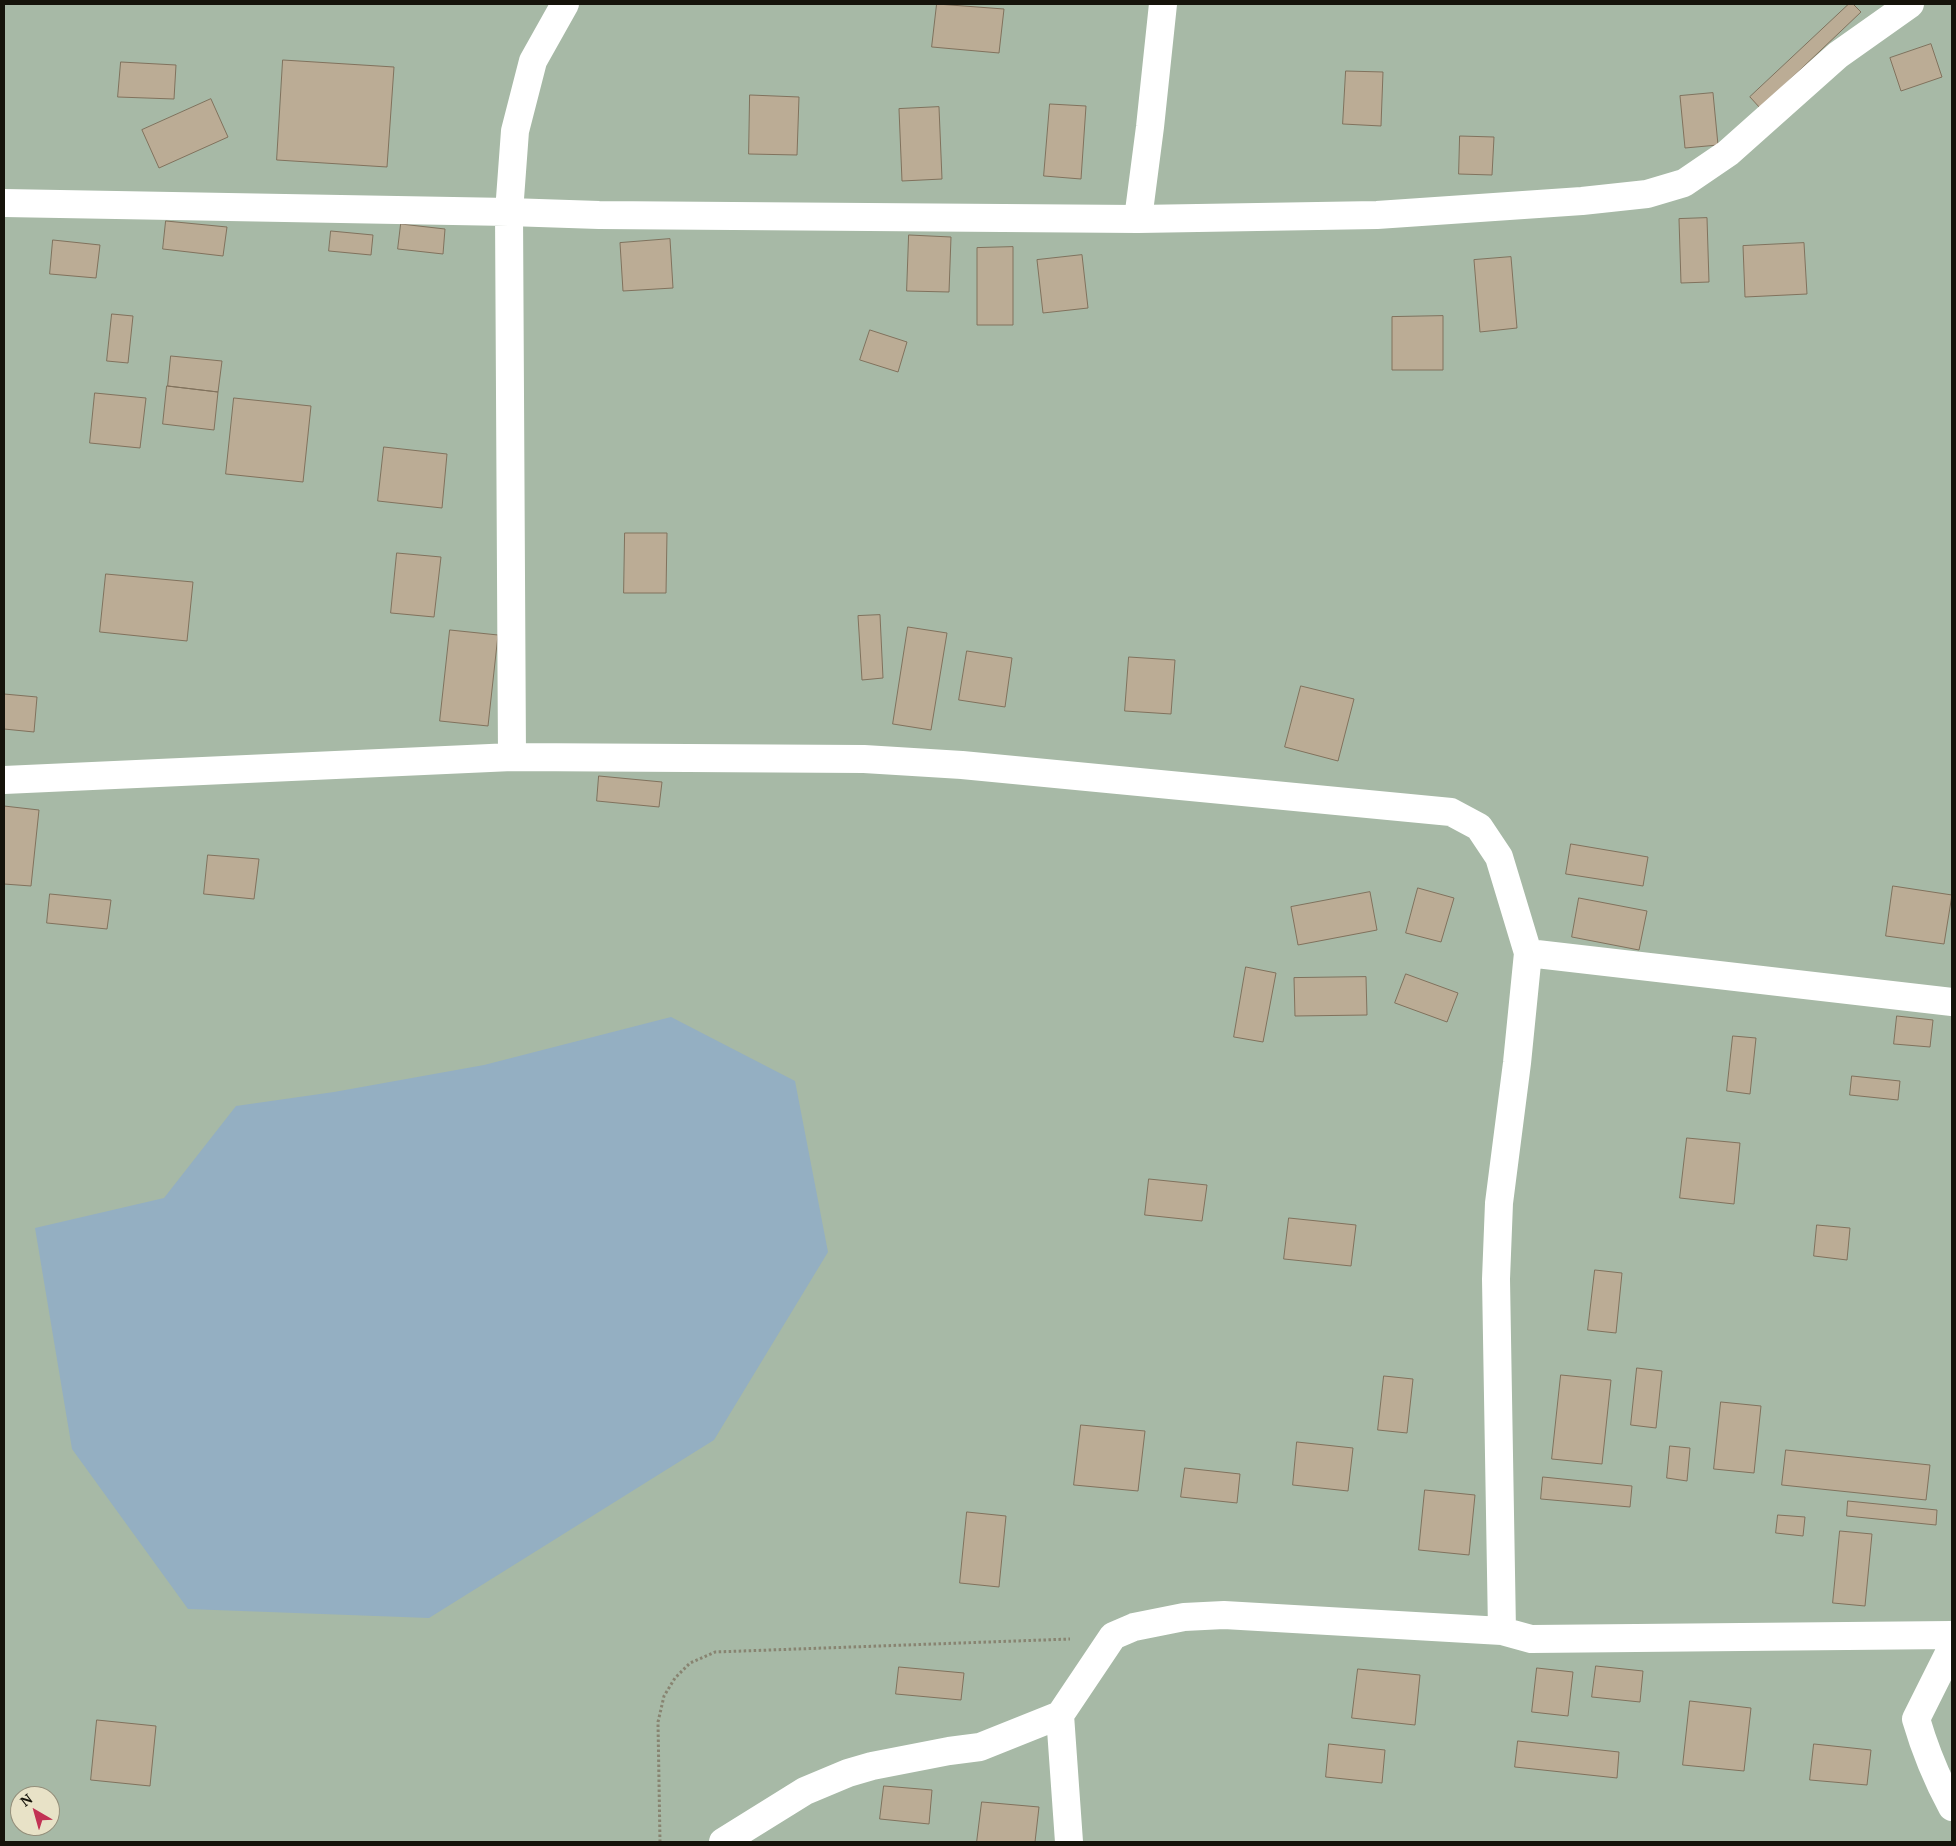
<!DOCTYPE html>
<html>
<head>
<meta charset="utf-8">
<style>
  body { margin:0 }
  #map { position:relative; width:1956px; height:1846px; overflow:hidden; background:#e8e2c7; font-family:"PT Serif",serif }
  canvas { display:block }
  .frame { position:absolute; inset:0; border:5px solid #15130a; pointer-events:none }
  .north { position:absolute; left:10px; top:1786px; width:50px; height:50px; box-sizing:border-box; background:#e8e2c7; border:1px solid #948f7b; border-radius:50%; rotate:322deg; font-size:14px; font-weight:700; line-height:20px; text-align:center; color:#15130a }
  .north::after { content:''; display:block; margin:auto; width:18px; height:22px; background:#c23254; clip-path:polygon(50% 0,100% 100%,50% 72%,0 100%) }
</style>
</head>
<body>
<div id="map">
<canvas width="1956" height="1846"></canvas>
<div class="frame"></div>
<div class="north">N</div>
</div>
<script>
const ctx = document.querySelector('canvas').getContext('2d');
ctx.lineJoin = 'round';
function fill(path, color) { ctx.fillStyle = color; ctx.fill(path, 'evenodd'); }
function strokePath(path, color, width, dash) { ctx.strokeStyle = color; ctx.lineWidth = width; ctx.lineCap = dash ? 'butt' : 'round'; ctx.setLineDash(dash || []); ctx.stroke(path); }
fill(new Path2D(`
  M4 4H1952V1842H4ZM20 1796H50V1826H20Z`), '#a7b9a6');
fill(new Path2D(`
  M671 1017 795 1081 828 1252 714 1440 429 1618 188 1609 72 1449 35 1228 164 1198 236 1106 334 1092 484 1065Z`), '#94afc2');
const building = new Path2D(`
  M937 4 1004 9 999 53 932 47Z
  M1849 4H1853L1861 12 1760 108 1750 97Z
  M1931 44 1942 77 1901 91 1890 58Z
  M283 60 394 67 387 167 277 160Z
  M121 62 176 65 174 99 118 97Z
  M1346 71 1383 72 1381 126 1343 124Z
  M1713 93 1718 145 1685 148 1680 96Z
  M750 95 799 97 797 155 749 154Z
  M211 99 228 137 159 168 142 130Z
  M1050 104 1086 106 1081 179 1044 176Z
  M939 107 942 179 902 181 899 109Z
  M1460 136 1494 137 1492 175 1459 174Z
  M1707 218 1709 282 1681 283 1679 219Z
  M166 221 227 227 223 256 163 249Z
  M401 224 445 229 443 254 398 249Z
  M331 231 373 235 371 255 329 251Z
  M909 235 951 237 949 292 907 291Z
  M670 239 673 288 623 291 620 243Z
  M53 240 100 245 96 278 50 274Z
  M1804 243 1807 294 1745 297 1743 246Z
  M1013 247V325H977V248Z
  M1082 255 1088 308 1043 313 1037 260Z
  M1511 257 1517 328 1480 332 1474 260Z
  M112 314 133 316 128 363 107 361Z
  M1443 316V370H1392V317Z
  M870 330 907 342 898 372 860 360Z
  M171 356 222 361 218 392 168 386Z
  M167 386 218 392 214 430 163 424Z
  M95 393 146 398 140 448 90 443Z
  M234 398 311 406 303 482 226 474Z
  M384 447 447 454 442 508 378 501Z
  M625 533H667L666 593H624Z
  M397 553 441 557 434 617 391 613Z
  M106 574 193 582 187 641 100 632Z
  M880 615 883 678 862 680 858 616Z
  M908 627 947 633 931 730 893 724Z
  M450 630 498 635 488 726 440 721Z
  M967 651 1012 658 1005 707 959 700Z
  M1129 657 1175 660 1171 714 1125 711Z
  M1301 686 1354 699 1338 761 1285 747Z
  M4 694 37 697 34 732 4 729Z
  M599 776 662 782 659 807 597 801Z
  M4 806 39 810 31 886 4 884Z
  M1571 844 1648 857 1643 886 1566 874Z
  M208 855 259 859 254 899 204 894Z
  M1893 886 1952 895 1944 944 1886 936Z
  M1418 888 1454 898 1441 942 1406 933Z
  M1370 892 1377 930 1298 945 1291 907Z
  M50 894 111 900 107 929 47 923Z
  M1579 898 1647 911 1639 950 1572 937Z
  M1246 967 1276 973 1263 1042 1234 1037Z
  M1406 974 1458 993 1447 1022 1395 1003Z
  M1366 977 1367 1015 1295 1016 1294 978Z
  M1897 1016 1933 1020 1930 1047 1894 1044Z
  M1733 1036 1756 1038 1750 1094 1727 1091Z
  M1852 1076 1900 1081 1898 1100 1850 1095Z
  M1687 1138 1740 1143 1734 1204 1680 1198Z
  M1149 1179 1207 1185 1202 1221 1145 1215Z
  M1289 1218 1356 1225 1351 1266 1284 1259Z
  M1817 1225 1850 1228 1847 1260 1814 1256Z
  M1595 1270 1622 1273 1616 1333 1588 1330Z
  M1637 1368 1662 1371 1656 1428 1631 1425Z
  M1561 1375 1611 1380 1602 1464 1552 1459Z
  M1384 1376 1413 1379 1407 1433 1378 1430Z
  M1721 1402 1761 1406 1754 1473 1714 1469Z
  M1081 1425 1145 1431 1138 1491 1074 1485Z
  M1297 1442 1353 1448 1348 1491 1293 1485Z
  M1670 1446 1690 1448 1687 1481 1667 1478Z
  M1786 1450 1930 1465 1926 1500 1782 1485Z
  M1185 1468 1240 1474 1237 1503 1181 1497Z
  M1543 1477 1632 1486 1630 1507 1541 1499Z
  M1425 1490 1475 1495 1469 1555 1419 1550Z
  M1848 1501 1937 1510 1936 1525 1847 1516Z
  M967 1512 1006 1516 999 1587 960 1583Z
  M1778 1515 1805 1517 1803 1536 1776 1533Z
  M1840 1531 1872 1534 1865 1606 1833 1603Z
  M1596 1666 1643 1671 1640 1702 1592 1697Z
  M899 1667 964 1673 961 1700 896 1694Z
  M1537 1668 1573 1672 1568 1716 1532 1712Z
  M1358 1669 1420 1675 1415 1725 1352 1718Z
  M1690 1701 1751 1708 1744 1771 1683 1765Z
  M97 1720 156 1726 150 1786 91 1780Z
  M1518 1741 1619 1752 1617 1778 1515 1767Z
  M1329 1744 1385 1750 1382 1783 1326 1777Z
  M1814 1744 1871 1750 1867 1785 1810 1780Z
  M884 1786 932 1790 929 1824 880 1819Z
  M982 1802 1039 1807 1035 1842H977Z`);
fill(building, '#bbac95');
strokePath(building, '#81725d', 1);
strokePath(new Path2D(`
  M660 1842 658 1722 664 1696 675 1678 690 1663 715 1652 1070 1639`), '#888471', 3, [2.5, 2.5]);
strokePath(new Path2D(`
  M4 203 509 212 599 215 1138 219 1377 215 1582 201 1647 194 1684 183 1728 153 1838 55 1910 4
  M1138 219 1150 127 1163 4
  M512 757 509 212 515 131 533 61 565 4
  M4 780 512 757 864 759 962 765 1451 812 1479 827 1499 857 1528 953 1517 1063 1499 1203 1496 1279 1502 1631
  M1528 953 1952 1002
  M1952 1647 1916 1719C1925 1750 1937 1779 1952 1807
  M723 1842 805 1791 848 1773 872 1766 949 1751 980 1747 1060 1715
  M1069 1842 1060 1715 1113 1636 1134 1627 1184 1617 1224 1615 1502 1631 1531 1639 1952 1635`), '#fff', 28);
</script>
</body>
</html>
